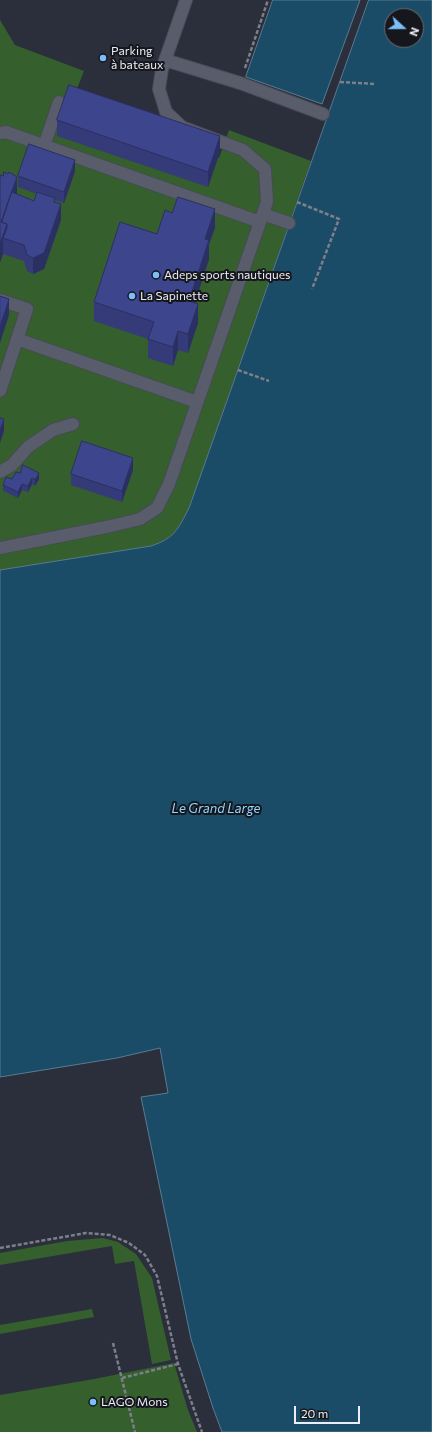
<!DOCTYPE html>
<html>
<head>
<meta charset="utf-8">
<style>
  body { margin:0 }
  #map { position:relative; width:432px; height:1432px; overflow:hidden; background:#2b2e3b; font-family:Commissioner,sans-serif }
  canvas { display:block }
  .north { position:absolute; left:384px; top:8px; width:40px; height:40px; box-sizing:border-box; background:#15171c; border:1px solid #6b6d74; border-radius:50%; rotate:111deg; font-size:11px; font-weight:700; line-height:16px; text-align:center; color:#eceef7 }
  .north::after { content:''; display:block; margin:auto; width:14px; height:18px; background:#7cbef9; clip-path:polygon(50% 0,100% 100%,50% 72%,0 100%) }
  .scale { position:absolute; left:294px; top:1406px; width:66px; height:18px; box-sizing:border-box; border:2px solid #eceef7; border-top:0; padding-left:5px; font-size:12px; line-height:14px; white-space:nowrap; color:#eceef7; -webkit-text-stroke:3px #15171c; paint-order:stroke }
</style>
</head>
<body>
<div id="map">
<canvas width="432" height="1432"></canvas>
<div class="north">N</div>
<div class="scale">20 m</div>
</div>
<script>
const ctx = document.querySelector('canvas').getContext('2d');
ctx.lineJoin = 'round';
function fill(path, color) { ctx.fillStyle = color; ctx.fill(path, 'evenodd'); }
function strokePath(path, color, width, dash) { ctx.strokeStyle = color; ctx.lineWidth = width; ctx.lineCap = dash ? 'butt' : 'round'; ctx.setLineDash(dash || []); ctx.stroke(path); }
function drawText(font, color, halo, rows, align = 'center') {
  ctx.font = font + ' Commissioner,sans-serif'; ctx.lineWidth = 4; ctx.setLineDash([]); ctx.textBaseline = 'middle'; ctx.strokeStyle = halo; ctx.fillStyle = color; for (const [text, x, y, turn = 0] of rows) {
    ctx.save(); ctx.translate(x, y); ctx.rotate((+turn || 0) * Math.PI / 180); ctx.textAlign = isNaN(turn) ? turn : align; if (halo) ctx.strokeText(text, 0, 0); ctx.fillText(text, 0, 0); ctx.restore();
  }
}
fill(new Path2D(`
  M0 20 15 45 84 71 70 107 219 158 229 130 311 161 189 508C178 529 175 538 151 546L0 570Z
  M103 1238 118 1242 136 1254 152 1278 171 1360 152 1364 134 1261 115 1264 112 1246 0 1265V1253L67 1241Z
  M92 1309 94 1317 0 1334V1325Z
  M174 1363 188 1410 197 1432H0V1395L94 1379Z`), '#355f2d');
const water = new Path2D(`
  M273 0H360L322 104 246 77Z
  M369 0H432V1432H222L213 1408 191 1339 141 1097 168 1093 160 1048 117 1058 0 1077V570L151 546C175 538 178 529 189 508ZM392 16H416V40H392Z`);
fill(water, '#1a4b67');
strokePath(water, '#597c92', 1);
const minor = new Path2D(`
  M165 60 240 83 323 114
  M0 133 6 132 260 222
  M44 146 59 102
  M263 214 289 223
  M0 300 27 309 0 391
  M17 339 197 402
  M0 472 12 465 28 447 53 430 73 424
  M0 548 111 526 140 519 157 508 169 484 267 202 265 169 243 150 182 127 166 112 159 89 162 69 186 0`);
strokePath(minor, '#484a55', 14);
strokePath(new Path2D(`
  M245 68 268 0
  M340 82 375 84
  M297 202 339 219 312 289
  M238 370 269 381
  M0 1248 86 1233 110 1235 129 1243 145 1255 157 1276 178 1364 202 1432
  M113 1343 135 1432
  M122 1378 178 1364`), '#7d7f8b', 2.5, [4, 2]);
strokePath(minor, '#595c6b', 12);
fill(new Path2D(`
  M57 120 220 152 208 187 57 136Z
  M75 171 64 203 55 200V202L61 220 44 269 33 274 27 271 24 261 3 254 0 175 17 194 34 201 37 194 18 187V176Z
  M172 213 215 228 209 244V259L195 303 198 323 188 353 178 350 173 366 148 358V339L94 321V302L157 234Z
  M133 470 122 502 71 485V474Z
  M16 472 39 479 35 486 32 484 28 492 22 490 18 498 3 491V485L12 479Z`), '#343b78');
fill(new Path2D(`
  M220 136V152L208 187V172Z
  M75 160V171L64 203V192Z
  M17 177V196L6 227 1 222Z
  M61 204V220L44 269 33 274V258Z
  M215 209V228L209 244V259L189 320V301L205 239Z
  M7 224V240L3 238V254L0 263V244Z
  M9 299V315L0 343V327Z
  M198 304V323L188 353V334Z
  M178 331V350L173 366V347Z
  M4 419V431L0 443V431Z
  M133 458V470L122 502V491Z
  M39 473V479L35 486V480Z
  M32 478V484L28 492V486Z
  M22 484V490L18 498V492Z`), '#2b3062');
const building = new Path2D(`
  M69 85 220 136 208 172 57 120Z
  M29 144 75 160 64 192 18 176Z
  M4 172 8 174 9 172 17 177 1 222 7 224 0 244V175L3 176Z
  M12 192 34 201 37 192 55 198 54 202 61 204 44 253 33 258 27 255 24 245 3 238 7 228V224L2 222Z
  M178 197 215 209 205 239 209 240 189 301 198 304 188 334 178 331 173 347 148 339 154 322 94 302 120 222 157 234 165 210 172 213Z
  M0 296 9 299 0 327Z
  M0 418 4 419 0 431Z
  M82 441 133 458 122 491 71 474Z
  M23 465 39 473 35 480 32 478 28 486 22 484 18 492 3 485 6 477 12 479 16 472 20 473Z`);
fill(building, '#3d458c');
strokePath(building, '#2b3062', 1);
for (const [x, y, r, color] of [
  [103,58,4,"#7cbef9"],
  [156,275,4,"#7cbef9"],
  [132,296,4,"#7cbef9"],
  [93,1402,4,"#7cbef9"]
]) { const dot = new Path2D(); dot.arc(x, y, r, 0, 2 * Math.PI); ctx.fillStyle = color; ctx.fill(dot); strokePath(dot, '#15171c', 1.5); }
drawText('12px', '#eceef7', '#15171c', [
  ["Parking",111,51],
  ["à bateaux",111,65],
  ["Adeps sports nautiques",164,275],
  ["La Sapinette",140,296],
  ["LAGO Mons",101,1402]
], 'left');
drawText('italic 13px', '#93d3fe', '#15171c', [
  ["Le Grand Large",216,809]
]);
</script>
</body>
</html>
